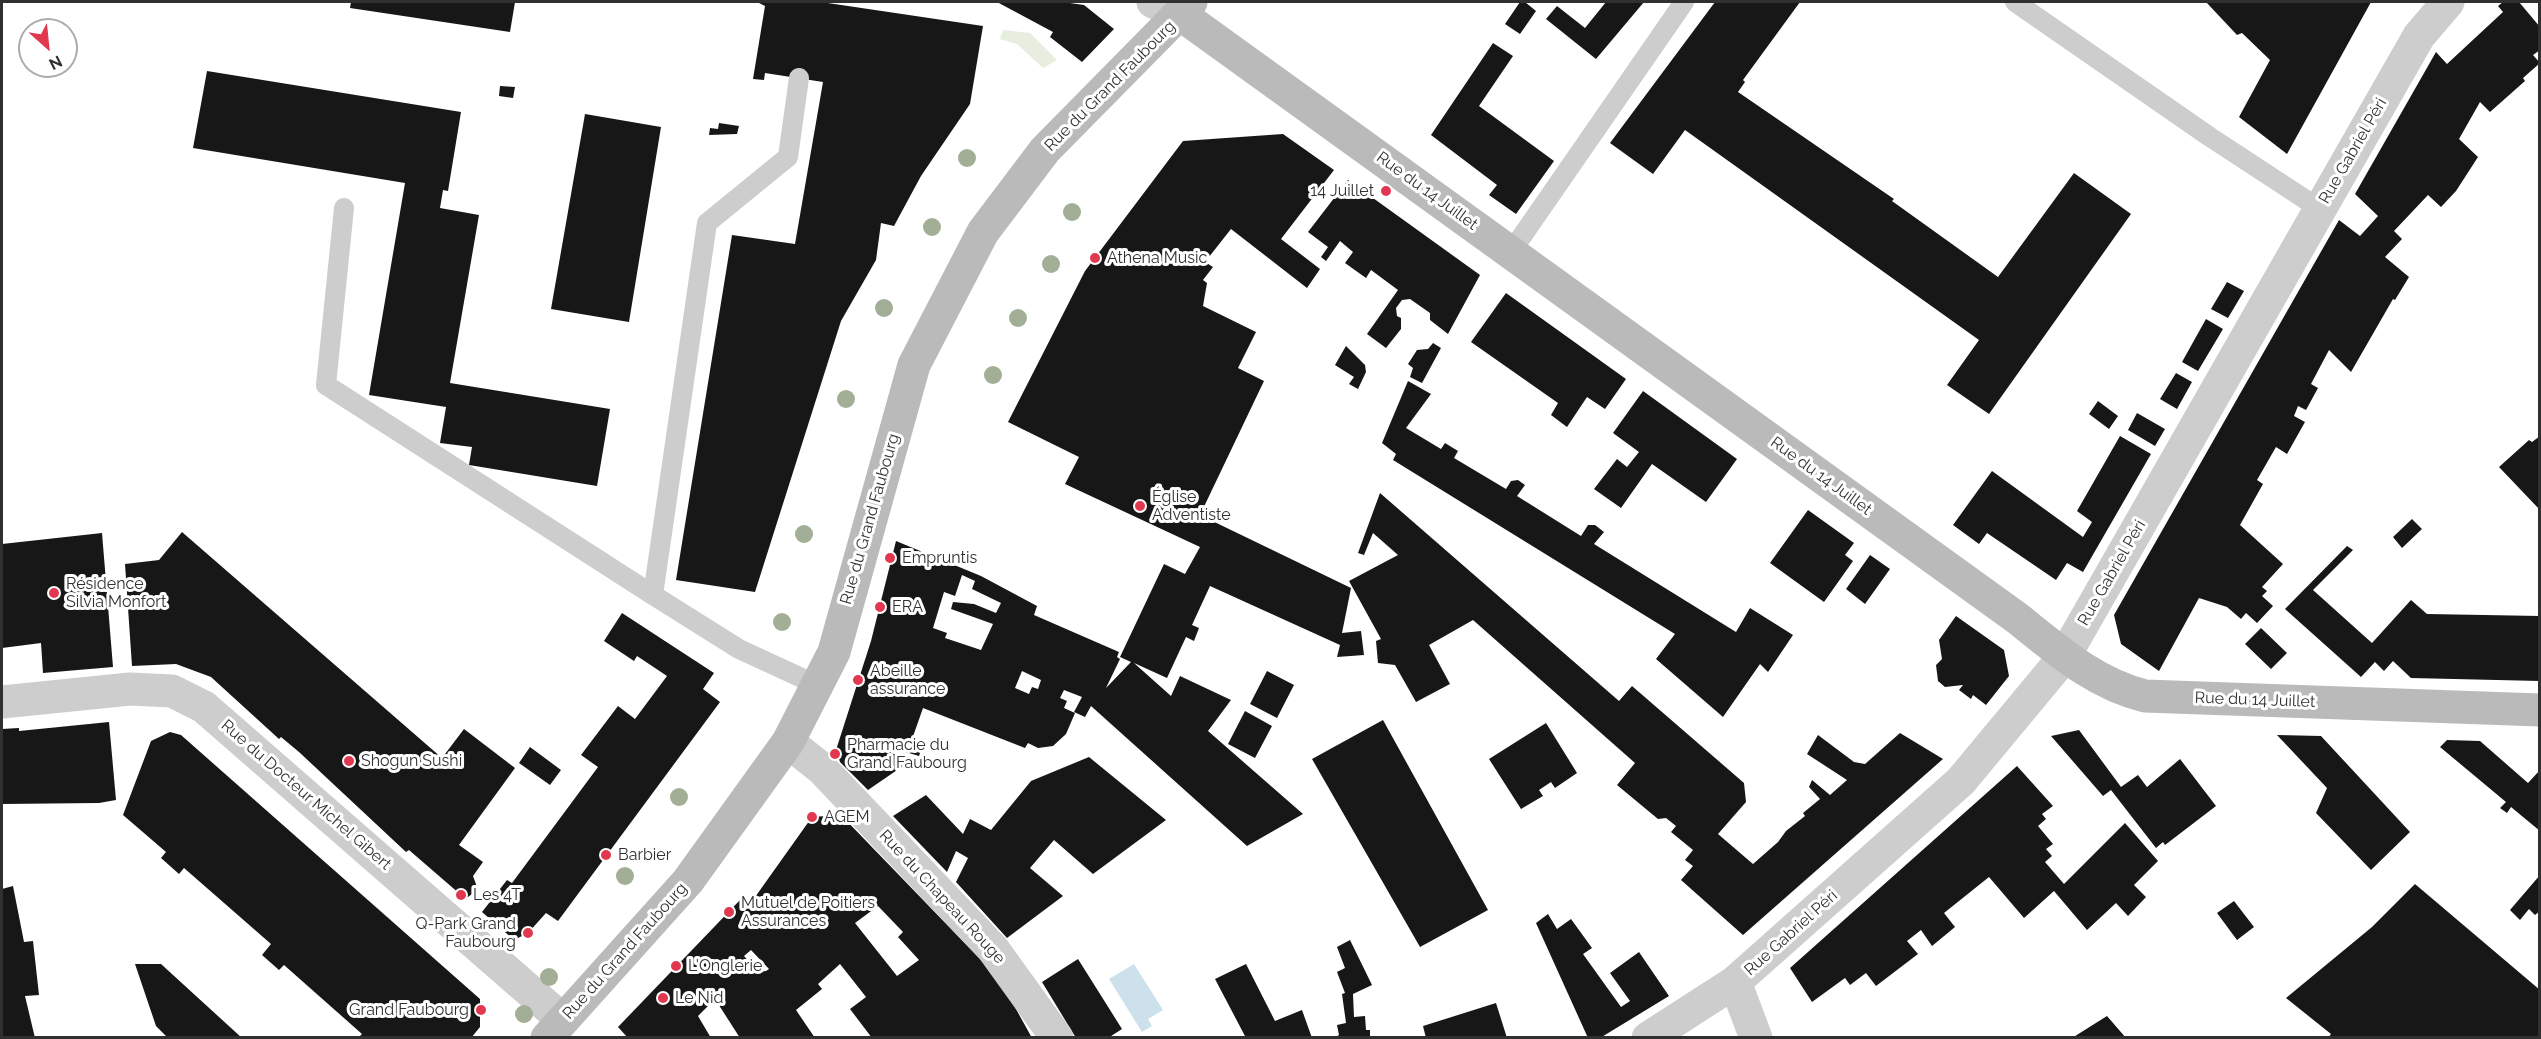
<!DOCTYPE html>
<html>
<head>
<meta charset="utf-8">
<style>
  body { margin:0 }
  #map { position:relative; width:2541px; height:1039px; overflow:hidden; background:#fff; font-family:Raleway,sans-serif }
  canvas { display:block }
  .frame { position:absolute; inset:0; border:3px solid #303030; pointer-events:none }
  .north { position:absolute; left:18px; top:18px; width:60px; height:60px; box-sizing:border-box; background:#fff; border:2px solid #acacac; border-radius:50%; rotate:153deg; font-size:16px; font-weight:700; line-height:24px; text-align:center; color:#303030 }
  .north::after { content:''; display:block; margin:auto; width:21px; height:27px; background:#e1384f; clip-path:polygon(50% 0,100% 100%,50% 72%,0 100%) }
</style>
</head>
<body>
<div id="map">
<canvas width="2541" height="1039"></canvas>
<div class="frame"></div>
<div class="north">N</div>
</div>
<script>
const ctx = document.querySelector('canvas').getContext('2d');
ctx.lineJoin = 'round';
function fill(path, color) { ctx.fillStyle = color; ctx.fill(path, 'evenodd'); }
function strokePath(path, color, width, dash) { ctx.strokeStyle = color; ctx.lineWidth = width; ctx.lineCap = dash ? 'butt' : 'round'; ctx.setLineDash(dash || []); ctx.stroke(path); }
function drawText(font, color, halo, rows, align = 'center') {
  ctx.font = font + ' Raleway,sans-serif'; ctx.lineWidth = 6; ctx.setLineDash([]); ctx.textBaseline = 'middle'; ctx.strokeStyle = halo; ctx.fillStyle = color; for (const [text, x, y, turn = 0] of rows) {
    ctx.save(); ctx.translate(x, y); ctx.rotate((+turn || 0) * Math.PI / 180); ctx.textAlign = isNaN(turn) ? turn : align; if (halo) ctx.strokeText(text, 0, 0); ctx.fillText(text, 0, 0); ctx.restore();
  }
}
fill(new Path2D(`
  M1003 30 1030 33 1057 60 1043 68 1017 44 1000 39Z`), '#e7eddf');
fill(new Path2D(`
  M1134 964 1163 1010 1148 1019 1152 1026 1142 1032 1109 979Z`), '#cce1ec');
fill(new Path2D(`
  M351 2H515L510 32 350 8Z
  M757 2H821L983 26 970 104 921 176 894 226 881 223 876 260 841 321 755 592 676 580 732 235 795 244 823 82 765 73 764 80 753 79 765 6Z
  M997 2H1063L1084 5 1114 29 1082 62 1050 37 1053 32Z
  M1520 2H1525L1536 11 1520 34 1505 24Z
  M1606 2H1644L1596 59 1546 19 1557 6 1585 28Z
  M1715 2H1800L1743 80 1745 82 1738 92 1894 199 1892 201 1998 277 2074 173 2131 214 1989 414 1947 385 1979 340 1685 130 1653 174 1610 143Z
  M2206 2H2371L2287 154 2239 117 2270 60 2242 33 2237 35Z
  M2503 2H2519L2540 27V50L2533 55 2540 63 2523 78 2525 81 2490 112 2480 102 2459 139 2478 157 2456 191 2441 207 2428 195 2394 231 2402 239 2385 257 2409 277 2395 300 2393 299 2351 372 2329 350 2311 384 2318 388 2306 410 2298 406 2294 416 2305 422 2287 454 2276 447 2257 480 2263 484 2240 525 2283 564 2262 587 2267 591 2262 596 2273 606 2257 623 2246 613 2241 619 2227 607 2199 598 2159 671 2121 644 2114 615 2339 220 2360 236 2378 216 2355 194 2436 52 2447 64 2503 12 2498 6Z
  M1493 43 1513 56 1479 106 1554 161 1516 214 1489 195 1497 185 1431 135Z
  M207 71 461 112 448 191 443 190 440 208 479 215 450 383 610 409 597 486 469 465 472 447 440 443 446 407 369 395 405 183 193 148Z
  M500 86 515 87 513 98 499 96Z
  M585 114 661 127 629 322 551 309Z
  M719 123 739 126 737 134 709 135 710 128 718 129Z
  M1283 134 1334 170 1281 239 1320 269 1307 288 1231 229 1205 262 1213 267 1203 280 1207 283 1203 306 1256 332 1238 368 1264 381 1200 515 1351 588 1342 633 1361 631 1364 655 1337 657 1340 645 1210 586 1192 625 1199 628 1194 641 1186 637 1167 678 1134 663 1171 696 1180 676 1231 700 1208 731 1303 814 1247 846 1091 706 1085 717 1074 712 1082 697 1064 690 1060 698 1067 701 1064 708 1075 713 1066 734 1053 746 1038 748 1028 743 1025 748 923 708 910 745 921 750 919 756 892 748 891 753 906 758 903 766 868 790 840 762 836 750 871 641 896 541 981 576 1037 606 1034 615 1119 652 1117 657 1120 659 1106 688 1131 662 1120 657 1164 564 1185 574 1200 547 1065 484 1079 457 1008 422 1085 271 1183 141ZM962 575 975 581 972 589 1001 603 996 613 974 604 953 602 951 609 993 624 981 650 945 638 947 633 933 628 944 592 955 596ZM1022 671 1041 680 1038 689 1032 687 1029 694 1015 688Z
  M1348 180 1480 275 1448 334 1430 320V313L1410 299 1402 300 1396 308 1397 316 1401 318V329L1386 348 1367 334 1398 290 1371 270 1366 278 1345 263 1353 252 1340 241 1326 261 1321 257 1328 247 1308 232Z
  M2227 282 2244 291 2228 318 2211 309Z
  M1506 293 1626 379 1605 409 1587 397 1567 427 1551 415 1558 403 1471 342Z
  M2206 319 2223 329 2198 371 2182 362Z
  M1433 343 1441 348 1422 383 1410 377 1413 368 1408 364 1417 350 1428 349Z
  M1346 346 1365 365 1366 372 1358 389 1349 384 1354 377 1335 365Z
  M2176 373 2192 382 2177 409 2160 399Z
  M1408 381 1431 394 1406 428 1441 449 1445 443 1458 451 1454 458 1506 489 1511 481 1518 480 1525 485 1517 496 1581 536 1588 525H1595L1604 532 1594 544 1736 632 1750 608 1793 635 1768 672 1760 664 1723 717 1656 659 1675 634 1393 460 1396 454 1382 443Z
  M1643 391 1737 459 1706 502 1652 464 1621 508 1594 489 1617 459 1627 467 1639 452 1613 433Z
  M2098 401 2118 416 2109 429 2089 414Z
  M2137 413 2165 429 2155 446 2128 430Z
  M2120 436 2151 454 2083 572 2067 563 2056 580 1987 533 1979 544 1953 525 1992 471 2083 537 2092 522 2077 511Z
  M2540 436V510L2499 467 2529 440 2532 442Z
  M1380 493 1619 701 1632 686 1744 783 1746 802 1718 834 1753 864 1778 842 1786 831 1805 816 1803 813 1820 799 1809 787 1812 780 1830 795 1847 780 1807 754 1818 735 1854 762 1865 764 1900 733 1943 759 1743 935 1681 880 1693 866 1685 860 1693 850 1671 832 1676 826 1666 818 1658 819 1617 785 1635 763 1473 620 1429 645 1450 684 1416 702 1395 665 1378 663 1376 641 1381 639 1349 581 1398 555 1373 533 1364 555 1358 553Z
  M1808 510 1854 543 1845 555 1853 561 1824 602 1770 563Z
  M2412 519 2422 529 2402 548 2393 537Z
  M182 532 442 758 464 729 515 768 459 845 483 862 473 876 477 887 472 894 468 897 461 895 409 850 406 852 299 752 281 737 279 739 211 677 176 664 132 666 125 564 159 560Z
  M102 533 113 667 43 673 41 643 2 648V544Z
  M2347 546 2353 550 2313 590 2372 643 2411 600 2427 614 2540 616V681L2411 678 2393 661 2384 671 2375 662 2361 677 2285 609Z
  M1870 555 1890 569 1865 604 1846 589Z
  M622 613 714 673 703 689 720 702 558 921 546 913 528 933 514 940 482 912 507 880 512 883 598 767 581 755 618 706 635 719 667 676 637 656 634 661 604 641Z
  M1956 616 2004 650 2009 676 1986 705 1973 695 1971 699 1959 690 1963 685 1945 687 1938 681 1936 665 1942 659 1939 640Z
  M2261 628 2287 653 2271 669 2245 644Z
  M1267 671 1294 685 1277 718 1250 704Z
  M1245 711 1272 726 1255 758 1228 744Z
  M1383 720 1488 910 1420 947 1312 759Z
  M109 722 116 800 99 803 2 804V729L19 728V731Z
  M1546 723 1577 773 1555 788 1551 782 1539 790 1543 796 1521 809 1489 759Z
  M2079 730 2121 787 2138 775 2147 787 2180 759 2216 806 2165 845 2163 842 2156 848 2111 790 2103 796 2051 736Z
  M170 732 181 735 480 999V1027L471 1038H358L362 1034 284 965 279 970 262 955 271 944 184 868 179 874 161 858 166 852 123 815 151 741Z
  M2277 735 2321 736 2410 832 2371 870 2316 813 2327 788Z
  M2447 740 2480 741 2528 783 2540 770V831L2511 807 2507 813 2500 808 2506 802 2440 747Z
  M530 747 561 770 550 785 519 763Z
  M1089 757 1166 820 1093 874 1054 840 1030 868 1063 896 1007 938 956 882 968 858 956 851 947 872 893 816 926 795 963 834 970 819 991 830 1031 781Z
  M2017 766 2053 806 2042 814 2046 819 2038 826 2053 844 2046 849 2052 856 2045 862 2064 884 2125 823 2158 861 2134 885 2146 897 2128 916 2116 903 2087 930 2054 891 2024 918 1989 877 1944 913 1955 927 1932 946 1921 930 1907 941 1918 954 1876 986 1866 973 1850 985 1845 978 1812 1002 1790 968Z
  M841 815 982 961 1011 1000 1032 1038H872L850 1009 866 997 840 964 818 984 822 989 796 1010 815 1038H740L715 999 698 1016 711 1038H628L618 1027 741 899 748 907 812 817ZM878 906 903 932 898 937 919 960 897 976 855 923ZM751 950 769 969 766 971 758 972 744 956Z
  M2540 875V911L2535 915 2529 909 2520 920 2510 910Z
  M2415 884 2540 990V1038H2328L2331 1034 2286 998 2372 927Z
  M13 886 24 942 33 941 39 995 25 996 35 1038H2V889Z
  M2234 901 2254 927 2237 940 2217 913Z
  M1548 914 1557 929 1571 919 1592 948 1583 954 1621 1007 1630 1001 1610 973 1639 952 1669 996 1600 1038H1588L1536 923Z
  M1350 940 1372 985 1353 994 1354 1017 1365 1016 1366 1030H1370V1038H1334L1339 1035 1337 1025 1346 1023 1342 994 1345 993 1337 972 1345 968 1337 947Z
  M1078 959 1122 1029 1108 1038H1076L1042 982Z
  M135 964H161L242 1038H168L156 1026Z
  M1246 964 1275 1021 1302 1010 1312 1038H1246L1215 979Z
  M1496 1003 1507 1038H1426L1423 1026Z
  M2107 1016 2126 1038H2072Z`), '#171717');
strokePath(new Path2D(`
  M2015 2 2210 137 2320 209
  M799 78 788 157 707 223 653 595 739 649 817 685
  M344 208 326 385 653 595
  M1511 252 1684 2`), '#cdcdcd', 20);
strokePath(new Path2D(`
  M1153 2 1180 14
  M2 702 130 689 172 691 204 707 563 1020
  M788 742 821 768 993 949 1057 1038
  M1735 982 1756 1038
  M1648 1038 1735 982 1961 781 2064 657 2419 36 2448 2`), '#cdcdcd', 33);
strokePath(new Path2D(`
  M1180 14 2017 618C2057 650 2095 684 2145 696L2540 710
  M547 1038 688 881 788 742 834 652 914 365 983 232 1045 150 1191 2`), '#bababa', 33);
ctx.fillStyle = '#a2ae95';
for (const [x, y] of [
  [967,158],
  [1072,212],
  [932,227],
  [1051,264],
  [884,308],
  [1018,318],
  [993,375],
  [846,399],
  [804,534],
  [782,622],
  [679,797],
  [625,876],
  [549,977],
  [524,1014]
]) { ctx.beginPath(); ctx.arc(x, y, 9, 0, 2 * Math.PI); ctx.fill(); }
for (const [x, y, r, color] of [
  [1386,191,6,"#e1384f"],
  [1095,258,6,"#e1384f"],
  [1140,506,6,"#e1384f"],
  [890,558,6,"#e1384f"],
  [54,593,6,"#e1384f"],
  [880,607,6,"#e1384f"],
  [858,680,6,"#e1384f"],
  [835,754,6,"#e1384f"],
  [349,761,6,"#e1384f"],
  [812,817,6,"#e1384f"],
  [606,855,6,"#e1384f"],
  [461,895,6,"#e1384f"],
  [729,912,6,"#e1384f"],
  [528,933,6,"#e1384f"],
  [676,966,6,"#e1384f"],
  [663,998,6,"#e1384f"],
  [481,1010,6,"#e1384f"]
]) { const dot = new Path2D(); dot.arc(x, y, r, 0, 2 * Math.PI); ctx.fillStyle = color; ctx.fill(dot); strokePath(dot, '#fff', 2); }
drawText('16px', '#303030', '#fff', [
  ["Rue du Grand Faubourg",1110,86,-45],
  ["Rue Gabriel Péri",2353,151,-60],
  ["Rue du 14 Juillet",1427,191,36],
  ["Rue du 14 Juillet",1821,476,36],
  ["Rue du Grand Faubourg",870,519,-74],
  ["Rue Gabriel Péri",2112,573,-60],
  ["Rue du 14 Juillet",2255,700,2],
  ["Rue du Docteur Michel Gibert",306,795,41],
  ["Rue du Chapeau Rouge",942,897,47],
  ["Rue Gabriel Péri",1791,933,-42],
  ["Rue du Grand Faubourg",625,951,-48]
]);
drawText('16px', '#303030', '#fff', [
  ["14 Juillet",1374,191,"right"],
  ["Athena Music",1107,258],
  ["Église",1152,497],
  ["Adventiste",1152,515],
  ["Empruntis",902,558],
  ["Résidence",66,584],
  ["Silvia Monfort",66,602],
  ["ERA",892,607],
  ["Abeille",870,671],
  ["assurance",870,689],
  ["Pharmacie du",847,745],
  ["Grand Faubourg",847,763],
  ["Shogun Sushi",361,761],
  ["AGEM",824,817],
  ["Barbier",618,855],
  ["Les 4T",473,895],
  ["Mutuel de Poitiers",741,903],
  ["Assurances",741,921],
  ["Q-Park Grand",516,924,"right"],
  ["Faubourg",516,942,"right"],
  ["L'Onglerie",688,966],
  ["Le Nid",675,998],
  ["Grand Faubourg",469,1010,"right"]
], 'left');
</script>
</body>
</html>
